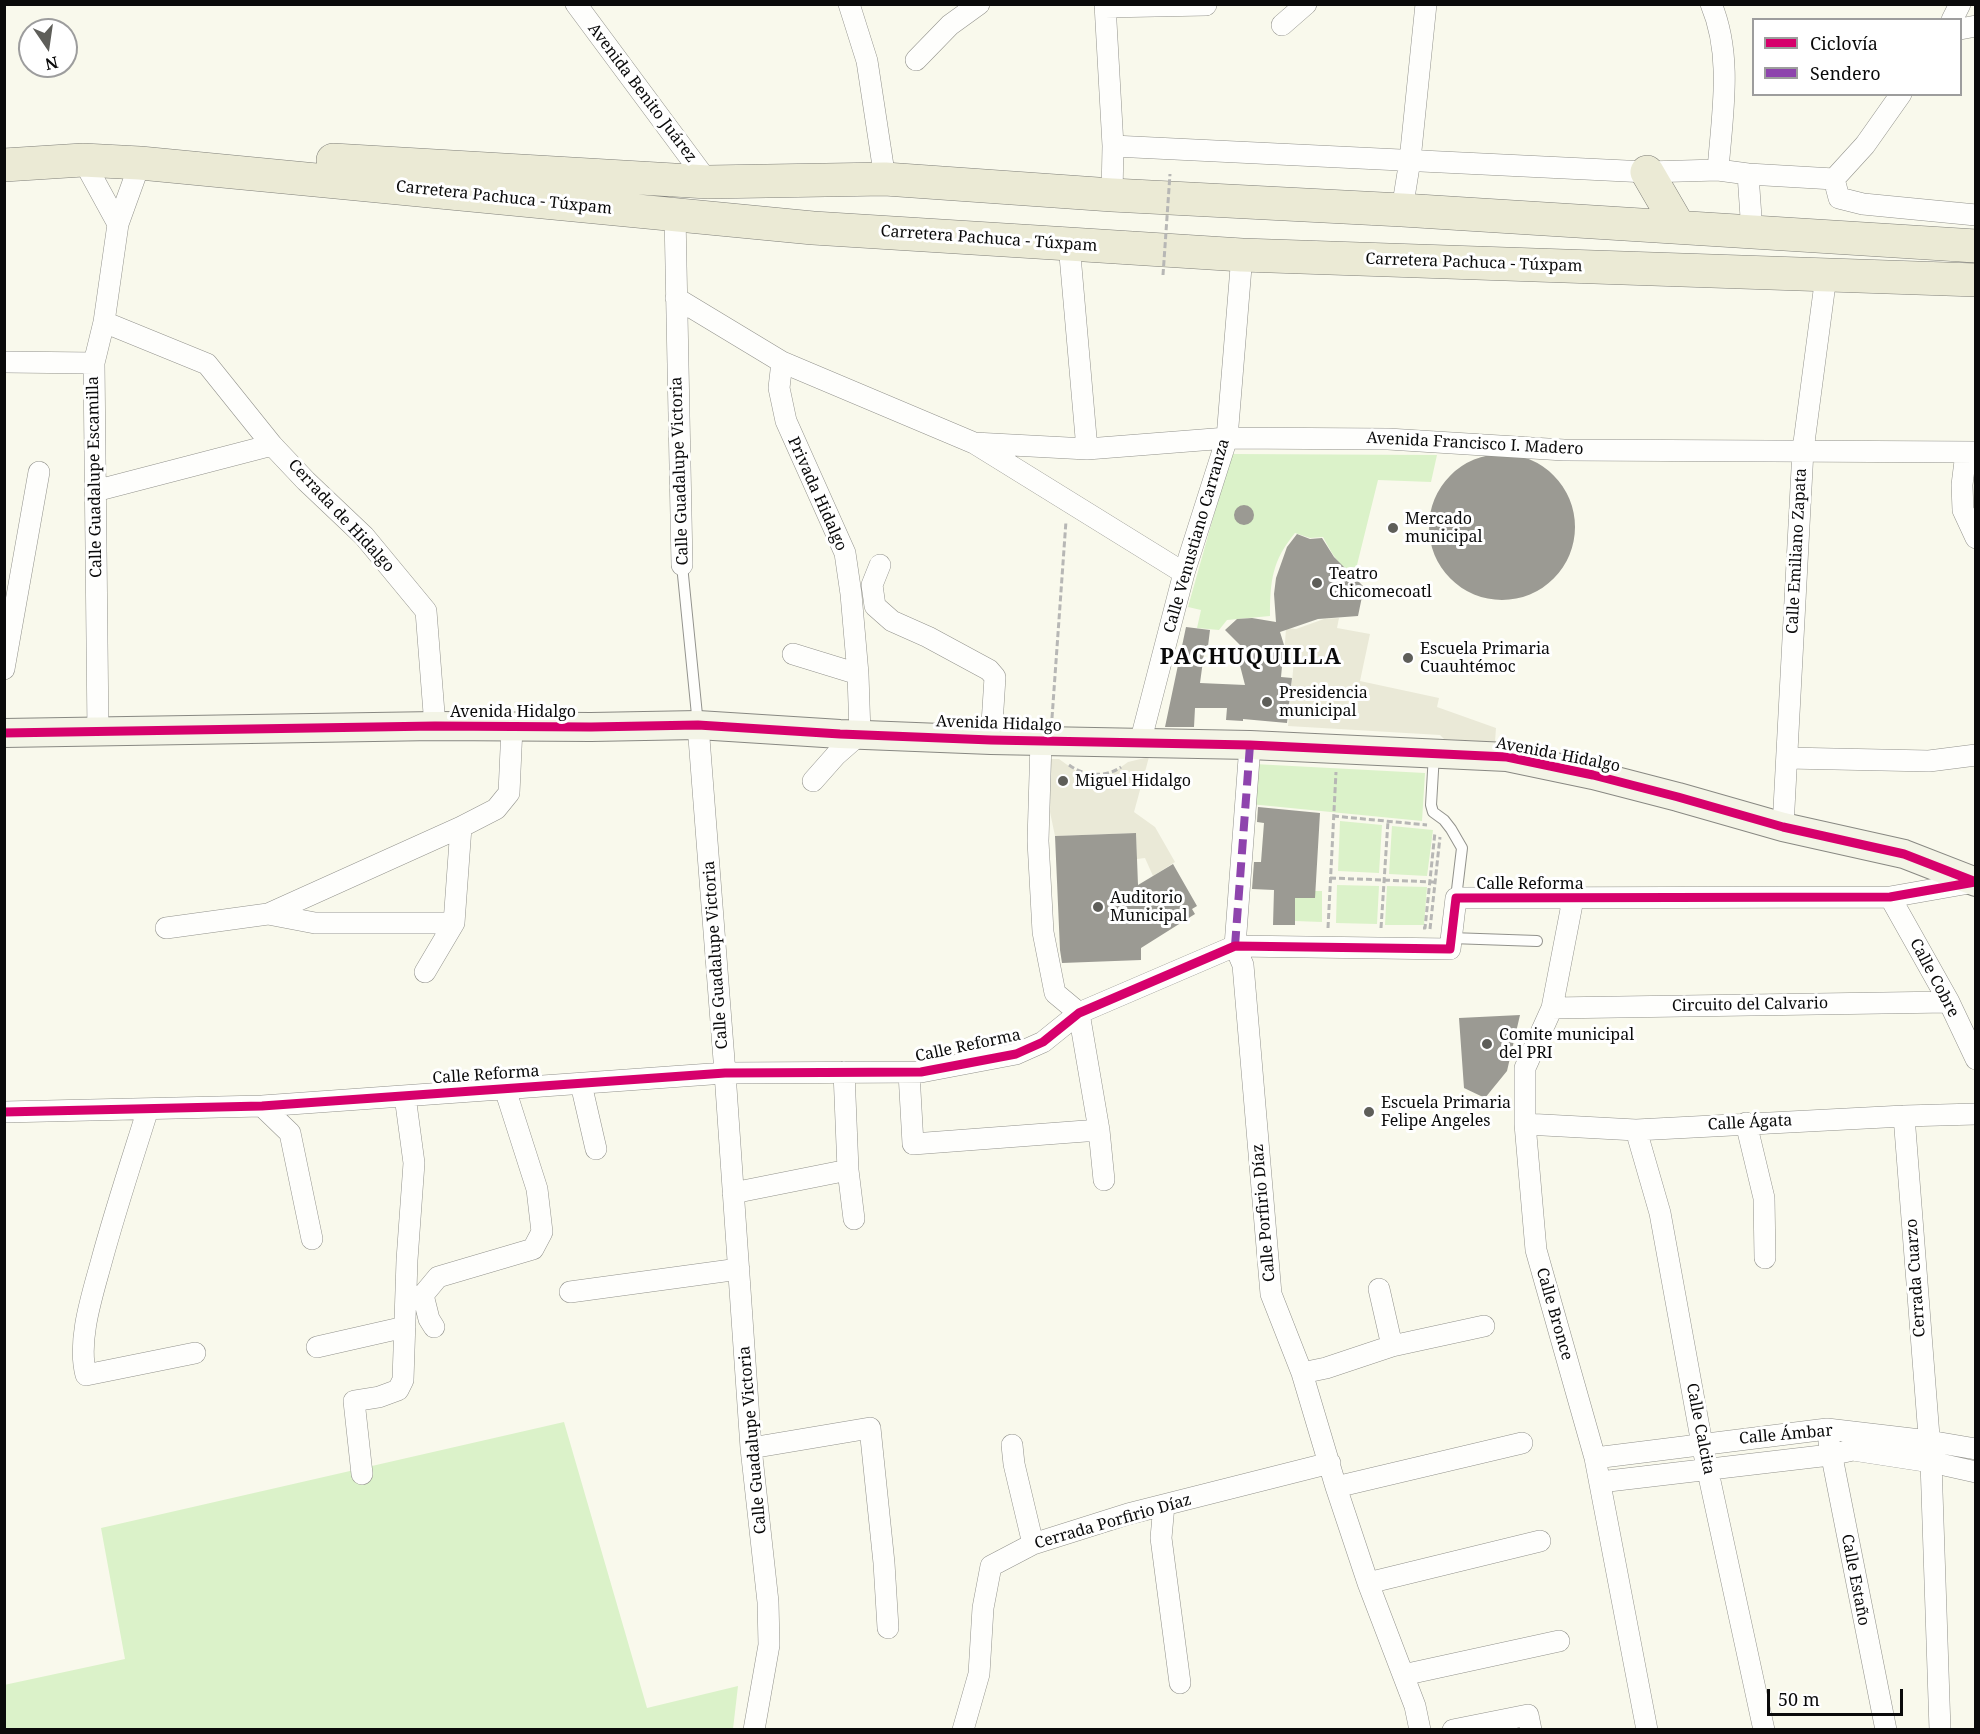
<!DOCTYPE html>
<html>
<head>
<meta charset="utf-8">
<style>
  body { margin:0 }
  #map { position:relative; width:1980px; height:1734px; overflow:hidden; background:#f9f9ec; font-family:"Noto Serif",serif }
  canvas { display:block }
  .frame { position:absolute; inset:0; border:6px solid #0a0a0a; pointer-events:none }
  .legend { position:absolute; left:1752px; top:18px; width:210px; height:78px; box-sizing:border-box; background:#fff; border:2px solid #9d9d9d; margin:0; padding:8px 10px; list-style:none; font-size:18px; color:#0a0a0a }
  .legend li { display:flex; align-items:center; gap:12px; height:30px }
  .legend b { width:30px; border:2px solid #9d9d9d }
  .north { position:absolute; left:18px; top:18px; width:60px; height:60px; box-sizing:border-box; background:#fff; border:2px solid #9d9d9d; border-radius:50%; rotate:167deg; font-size:16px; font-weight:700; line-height:24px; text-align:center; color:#0a0a0a }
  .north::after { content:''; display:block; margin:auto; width:21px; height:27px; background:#5e5e59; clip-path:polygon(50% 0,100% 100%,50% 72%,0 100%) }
  .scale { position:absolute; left:1767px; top:1689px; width:136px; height:27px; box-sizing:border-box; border:3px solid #0a0a0a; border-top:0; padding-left:8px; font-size:18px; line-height:21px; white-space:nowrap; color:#0a0a0a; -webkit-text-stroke:4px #fff; paint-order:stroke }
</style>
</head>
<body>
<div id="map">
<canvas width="1980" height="1734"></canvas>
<div class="frame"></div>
<ul class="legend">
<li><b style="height:8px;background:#d6006c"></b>Ciclovía</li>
<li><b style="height:8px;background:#8e44ad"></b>Sendero</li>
</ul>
<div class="north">N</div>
<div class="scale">50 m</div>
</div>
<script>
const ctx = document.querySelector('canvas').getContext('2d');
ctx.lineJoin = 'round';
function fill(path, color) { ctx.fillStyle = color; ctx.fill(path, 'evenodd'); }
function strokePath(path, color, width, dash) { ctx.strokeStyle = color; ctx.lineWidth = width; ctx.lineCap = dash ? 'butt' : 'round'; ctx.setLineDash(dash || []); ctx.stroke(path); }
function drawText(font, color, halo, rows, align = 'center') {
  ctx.font = font + ' "Noto Serif",serif'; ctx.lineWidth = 6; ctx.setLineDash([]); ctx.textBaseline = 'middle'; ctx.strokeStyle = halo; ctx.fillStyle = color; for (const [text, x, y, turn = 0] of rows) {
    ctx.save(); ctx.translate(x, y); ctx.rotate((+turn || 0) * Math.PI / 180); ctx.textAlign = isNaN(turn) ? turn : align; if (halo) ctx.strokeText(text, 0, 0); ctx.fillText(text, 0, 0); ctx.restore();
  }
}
fill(new Path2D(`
  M1231 454 1437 455 1431 482 1378 480 1355 573C1339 569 1331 551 1323 537L1310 538 1295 533C1272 561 1270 581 1270 616L1227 620 1219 630 1197 628 1201 610 1188 607Z
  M1254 764 1425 773 1422 821 1250 804Z
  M1340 821 1382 825 1379 873 1338 871Z
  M1392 826 1433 830 1427 876 1389 874Z
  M1337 885 1379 886 1377 924 1336 923Z
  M1387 886 1427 887 1424 925H1385Z
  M1315 891H1322V922L1295 921V898Z
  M564 1422 647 1708 738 1686 733 1729 5 1730 4 1685 125 1659 101 1528Z`), '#dbf2c9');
fill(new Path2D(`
  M1448 525a53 53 0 1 1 106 0a53 53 0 1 1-106 0Z`), '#e7f6d4');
fill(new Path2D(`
  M1339 618 1337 628 1370 634 1360 681 1439 698 1437 707 1496 728 1495 742 1444 739 1440 735 1288 726 1294 660 1284 658 1286 628 1296 629 1324 619Z
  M1149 757 1134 812 1155 827 1175 862 1153 876 1145 858 1137 859 1136 833 1055 836 1050 812 1051 759H1059L1080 774 1110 775 1128 762Z`), '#eae9d7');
fill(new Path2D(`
  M1429 527a73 73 0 1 1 146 0a73 73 0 1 1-146 0Z
  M1234 515a10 10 0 1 1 20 0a10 10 0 1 1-20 0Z
  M1297 534 1310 539 1322 538 1334 557 1364 587 1358 616 1318 619 1280 632 1284 645 1281 677 1292 678 1287 723 1243 719V721L1226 720 1227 708H1195L1194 727H1165L1186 627 1210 630 1208 646H1205L1200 683 1245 685 1237 654 1241 646 1225 630 1237 619 1252 618 1276 622 1274 594 1276 578 1287 547Z
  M1258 807 1320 813 1315 898H1295V925H1273L1274 890 1252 889 1254 862H1261L1264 823 1257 822Z
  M1136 833 1138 885 1173 864 1197 906 1192 909 1195 914 1141 948V960L1062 963 1060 950 1055 836Z
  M1520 1015 1507 1071 1485 1098 1464 1088 1459 1018Z`), '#9b9a93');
const lane = new Path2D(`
  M682 565 698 725
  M1434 754 1431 805 1433 812 1444 820 1451 829 1462 848 1456 898
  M1451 938 1537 941`);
const street = new Path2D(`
  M576 4 708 182
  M849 4 867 61 885 179
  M1105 4 1113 146 1112 195
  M1711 4C1733 56 1722 115 1718 170
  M1105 7 1206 5
  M1952 20 1960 4
  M1282 25 1306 4
  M1960 29 1976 26
  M916 60 950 25 979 4
  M1113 146 1647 172 1718 170 1748 174 1834 179
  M83 160 118 224
  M1748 174 1752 232
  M1834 179 1839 198 1863 204 1976 215
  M1834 179 1865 145 1901 94
  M1402 210 1410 160 1426 4
  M675 215 682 565
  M1069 244 1087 449
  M676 298 782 362 974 443 1184 573
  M104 322 207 364 272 445 306 481 364 536 426 611 435 726
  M4 362 94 363
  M782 362 779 388 786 421 845 553 851 594 858 674 860 734 836 755 813 781
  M974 443 1087 449 1227 438 1388 439 1564 450 1976 452
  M1966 453 1962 485 1963 510 1976 538
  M95 491 272 445
  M880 565 872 585 875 606 892 621 928 637 989 670 995 677 991 740
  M793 654 858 674
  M4 669 39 472
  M698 725 725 1073 751 1448 768 1602 769 1645 754 1730
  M98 733 94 363 104 322 118 224 140 163
  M1041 741 1038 841 1043 932 1055 993 1079 1013 1099 1130 1104 1180
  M1140 743 1184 573 1227 438 1242 255
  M1250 745 1235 946 1243 965 1271 1294 1302 1373 1336 1487 1368 1583 1415 1706 1420 1730
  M1787 758 1929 761 1976 755
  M1783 827 1803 450 1826 276
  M1890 897 1949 1002 1976 1059
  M1573 899 1552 1008 1525 1068V1124L1536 1250 1595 1458 1647 1730
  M268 914 461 827 496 809 509 793 512 727
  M166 928 268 914 315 923H454
  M425 972 454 923 461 827
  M1552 1008 1949 1002
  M844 1072 848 1170 854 1219
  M909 1073 913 1144 1099 1130
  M581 1084 596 1149
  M262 1106 290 1133 312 1239
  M148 1109C132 1160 115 1211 101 1263 92 1296 77 1341 86 1375L195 1353
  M4 1112 262 1106 725 1073 921 1072 1016 1054 1043 1042 1079 1013 1235 946 1450 949 1456 898 1890 897 1975 882
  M1904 1116 1931 1462 1940 1730
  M1746 1123 1764 1198 1765 1258
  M1525 1124 1636 1130 1904 1116 1976 1114
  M1636 1130 1660 1213 1702 1444 1764 1730
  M733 1193 848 1170
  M1379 1289 1392 1346
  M570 1292 739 1269
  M434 1327 429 1319 423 1295 438 1277 533 1249 542 1232 537 1189 505 1089
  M317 1347 405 1327
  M1302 1373 1326 1368 1392 1346 1484 1326
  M1829 1442 1886 1730
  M1012 1445 1014 1464 1033 1544
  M751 1448 870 1428 884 1563 888 1628
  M1595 1458 1827 1429 1929 1441 1976 1449
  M362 1474 354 1401 379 1397 398 1390 403 1380 407 1260 414 1163 405 1096
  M1600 1482 1830 1455 1853 1450 1931 1462 1976 1472
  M1336 1487 1522 1443
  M1164 1505 1161 1538 1180 1683
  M1368 1583 1540 1541
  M1403 1675 1559 1641
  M963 1730 979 1674 983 1608 991 1566 1033 1544 1128 1514 1330 1463
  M1453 1730 1528 1715 1531 1730`);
const secondary = new Path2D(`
  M4 733 435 726 591 727 698 725 840 734 991 740 1250 745 1507 757 1593 775 1678 797 1783 827 1904 854 1976 882`);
const primary = new Path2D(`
  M333 160 708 182 885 179 1112 195 1402 210 1976 246
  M4 165 83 160 140 163 813 228 1069 244 1242 255 1976 280
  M1647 172 1679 227`);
strokePath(lane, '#92928c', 12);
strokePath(street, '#92928c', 22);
strokePath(secondary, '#888882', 30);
strokePath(primary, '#7f7f79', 34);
strokePath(new Path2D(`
  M1052 718 1066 521
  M1069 765C1084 776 1106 778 1121 767
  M1333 816 1427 825
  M1330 878 1435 882
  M1328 928 1336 772
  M1381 928 1388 821
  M1423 928H1425L1435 832
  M1430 929 1440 837`), '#b7b7b5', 3, [6, 3]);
strokePath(lane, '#fefefc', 10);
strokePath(street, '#fefefc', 21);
strokePath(secondary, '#f3f4e6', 28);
strokePath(primary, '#ebead5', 33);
strokePath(new Path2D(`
  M1163 275 1170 174`), '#b7b7b5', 3, [6, 3]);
strokePath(new Path2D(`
  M1235 946 1250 745`), '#8e44ad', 8, [15, 8]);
strokePath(new Path2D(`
  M4 733 435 726 591 727 698 725 840 734 991 740 1250 745 1507 757 1593 775 1678 797 1783 827 1904 854 1976 882
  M4 1112 262 1106 725 1073 921 1072 1016 1054 1043 1042 1079 1013 1235 946 1450 949 1456 898 1890 897 1975 882`), '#d6006c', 9);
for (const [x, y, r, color] of [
  [1393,528,6,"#5e5e59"],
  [1317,583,6,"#5e5e59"],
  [1408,658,6,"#5e5e59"],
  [1267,702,6,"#5e5e59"],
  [1063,781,6,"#5e5e59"],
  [1098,907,6,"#5e5e59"],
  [1487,1044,6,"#5e5e59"],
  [1369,1112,6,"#5e5e59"]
]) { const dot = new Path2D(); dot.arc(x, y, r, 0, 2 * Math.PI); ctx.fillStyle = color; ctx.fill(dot); strokePath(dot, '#fff', 2); }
drawText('16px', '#0a0a0a', '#fff', [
  ["Avenida Benito Juárez",642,93,53],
  ["Carretera Pachuca - Túxpam",504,198,6],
  ["Carretera Pachuca - Túxpam",989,239,4],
  ["Carretera Pachuca - Túxpam",1474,263,2],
  ["Avenida Francisco I. Madero",1475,444,3],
  ["Calle Guadalupe Victoria",680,471,-92],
  ["Calle Guadalupe Escamilla",95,477,-91],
  ["Privada Hidalgo",817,494,66],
  ["Cerrada de Hidalgo",341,516,47],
  ["Calle Venustiano Carranza",1197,536,-74],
  ["Calle Emiliano Zapata",1797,551,-87],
  ["Avenida Hidalgo",513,712],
  ["Avenida Hidalgo",999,724,2],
  ["Avenida Hidalgo",1558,755,11],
  ["Calle Reforma",1530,884],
  ["Calle Guadalupe Victoria",716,955,-94],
  ["Calle Cobre",1934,978,62],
  ["Circuito del Calvario",1750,1005,-1],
  ["Calle Reforma",968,1046,-12],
  ["Calle Reforma",486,1075,-4],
  ["Calle Ágata",1750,1123,-3],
  ["Calle Porfirio Díaz",1264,1213,-95],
  ["Cerrada Cuarzo",1916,1278,-94],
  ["Calle Bronce",1554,1314,74],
  ["Calle Calcita",1700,1429,79],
  ["Calle Ámbar",1786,1435,-5],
  ["Calle Guadalupe Victoria",753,1440,-95],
  ["Cerrada Porfirio Díaz",1113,1522,-16],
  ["Calle Estaño",1855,1580,79]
]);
drawText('16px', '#0a0a0a', '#fff', [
  ["Mercado",1405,519],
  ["municipal",1405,537],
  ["Teatro",1329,574],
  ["Chicomecoatl",1329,592],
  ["Escuela Primaria",1420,649],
  ["Cuauhtémoc",1420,667],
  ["Presidencia",1279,693],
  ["municipal",1279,711],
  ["Miguel Hidalgo",1075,781],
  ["Auditorio",1110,898],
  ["Municipal",1110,916],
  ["Comite municipal",1499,1035],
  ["del PRI",1499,1053],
  ["Escuela Primaria",1381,1103],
  ["Felipe Angeles",1381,1121]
], 'left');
ctx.letterSpacing = '1.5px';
drawText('bold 22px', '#0a0a0a', '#fff', [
  ["PACHUQUILLA",1251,658]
]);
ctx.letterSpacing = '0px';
</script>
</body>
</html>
